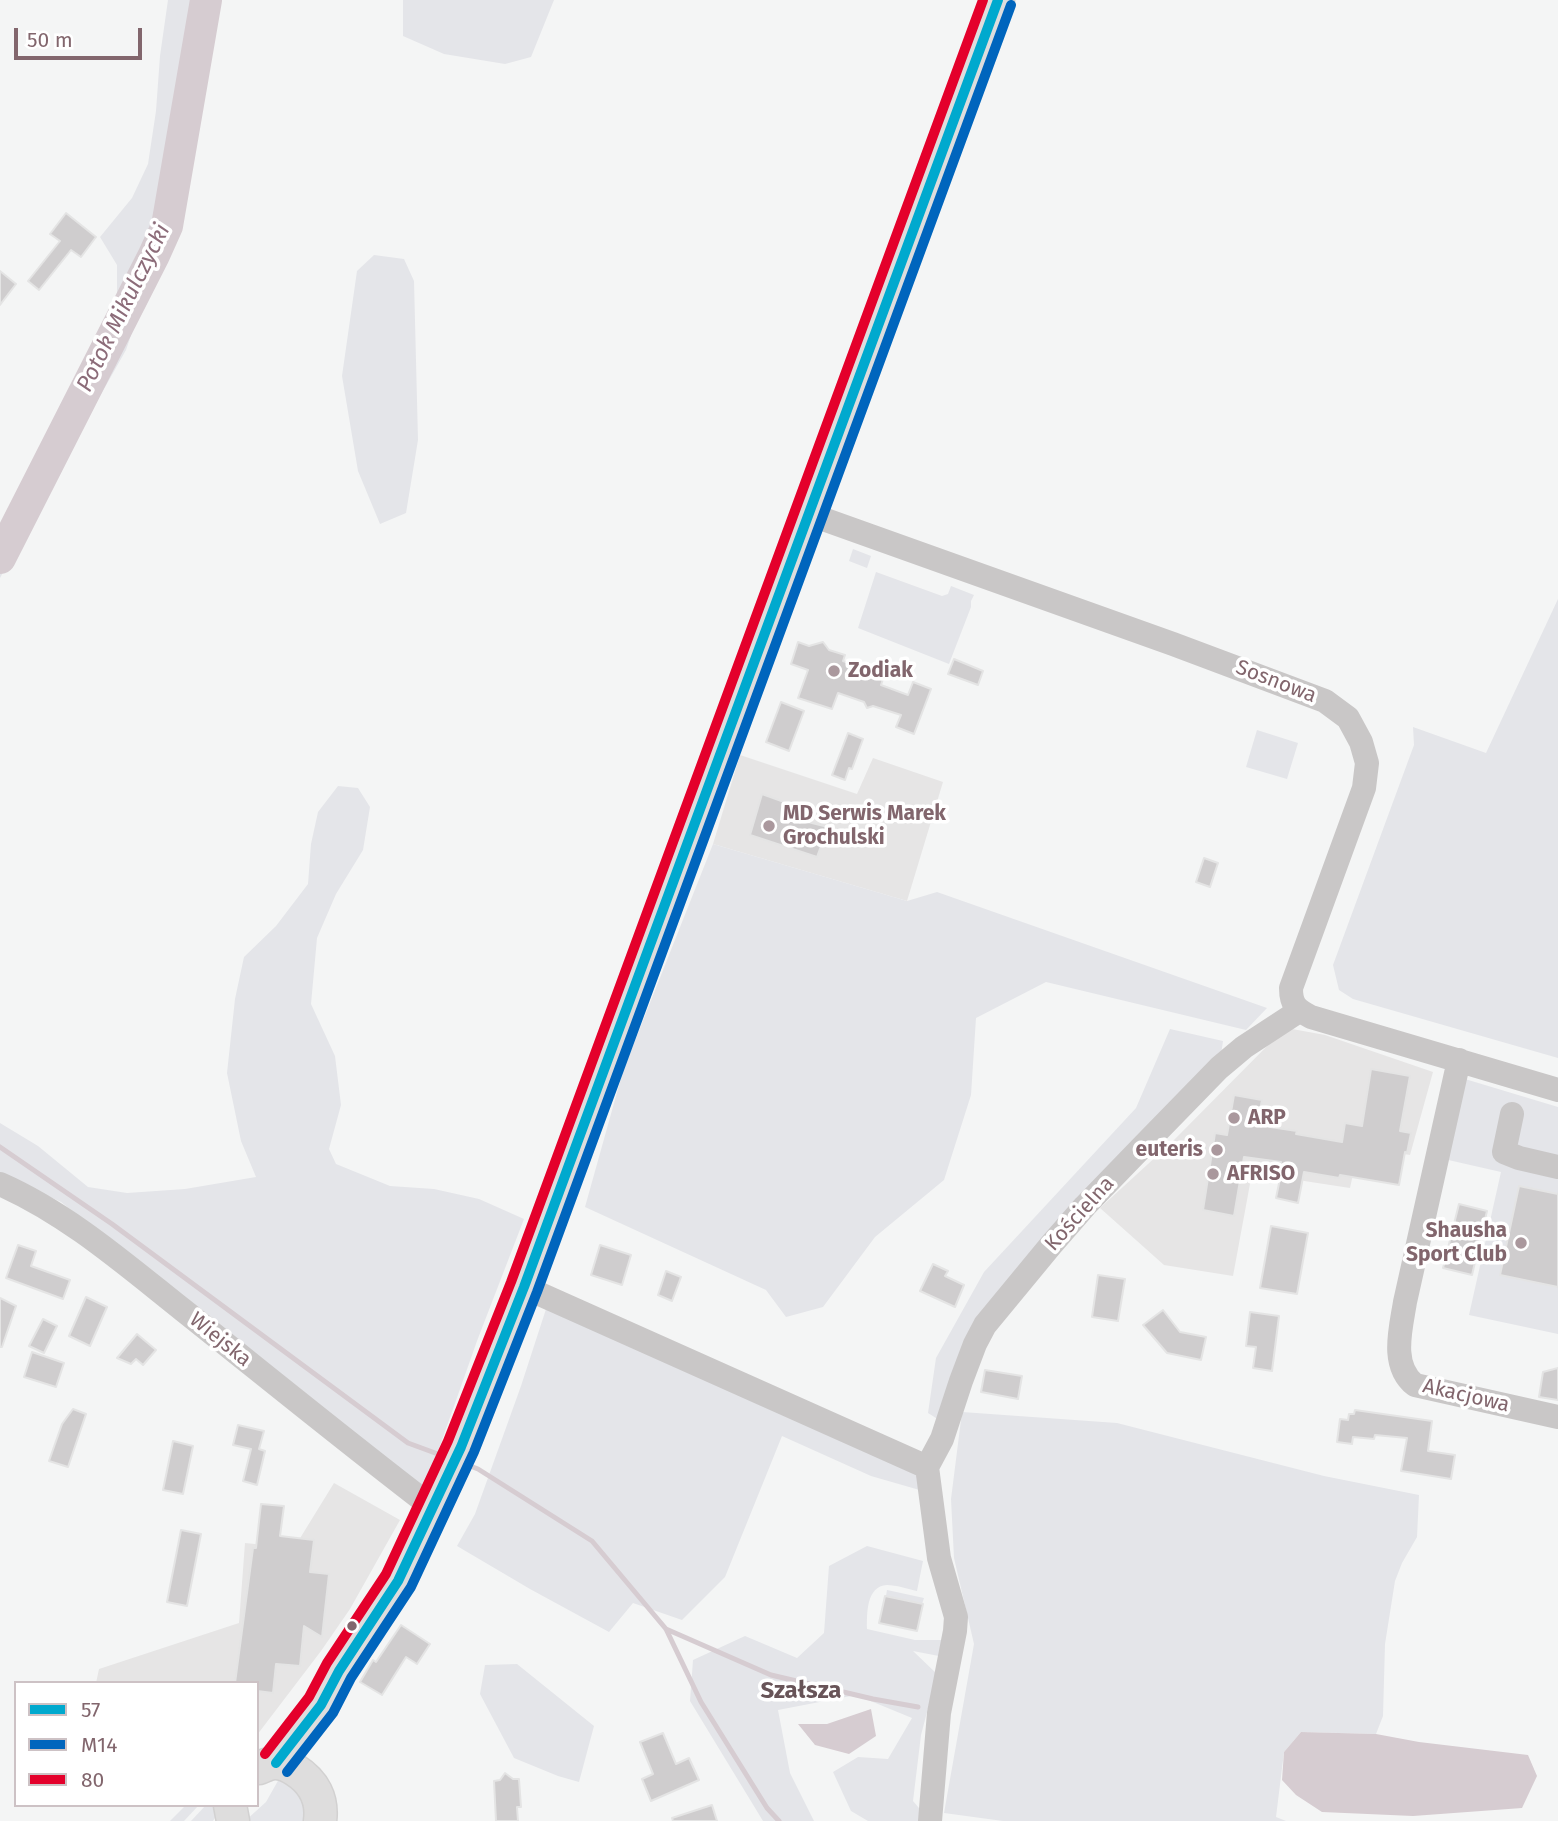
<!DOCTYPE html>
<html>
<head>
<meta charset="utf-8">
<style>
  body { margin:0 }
  #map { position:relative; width:1558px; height:1821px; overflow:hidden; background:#f4f5f5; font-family:"Fira Sans",sans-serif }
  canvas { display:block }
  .legend { position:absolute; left:14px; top:1681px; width:245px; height:126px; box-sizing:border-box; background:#fff; border:2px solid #cdc2c5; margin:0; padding:9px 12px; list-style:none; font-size:21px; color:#82666d }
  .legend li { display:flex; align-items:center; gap:14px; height:35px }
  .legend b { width:35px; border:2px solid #cdc2c5 }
  .scale { position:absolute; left:14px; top:28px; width:128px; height:32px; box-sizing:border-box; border:4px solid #82666d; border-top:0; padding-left:9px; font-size:21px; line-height:24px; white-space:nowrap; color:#82666d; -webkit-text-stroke:5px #fff; paint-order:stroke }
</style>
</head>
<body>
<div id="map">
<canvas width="1558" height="1821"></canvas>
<ul class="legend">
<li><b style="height:9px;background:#00a9ce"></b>57</li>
<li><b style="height:9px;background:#0065bd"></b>M14</li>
<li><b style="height:9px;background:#e4002b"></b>80</li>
</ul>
<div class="scale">50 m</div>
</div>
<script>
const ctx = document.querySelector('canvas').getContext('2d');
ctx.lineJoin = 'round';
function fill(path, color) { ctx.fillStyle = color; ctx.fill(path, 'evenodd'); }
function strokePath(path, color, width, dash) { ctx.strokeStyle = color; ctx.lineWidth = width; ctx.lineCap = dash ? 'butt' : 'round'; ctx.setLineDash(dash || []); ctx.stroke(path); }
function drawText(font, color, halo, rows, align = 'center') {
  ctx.font = font + ' "Fira Sans",sans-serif'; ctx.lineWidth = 7; ctx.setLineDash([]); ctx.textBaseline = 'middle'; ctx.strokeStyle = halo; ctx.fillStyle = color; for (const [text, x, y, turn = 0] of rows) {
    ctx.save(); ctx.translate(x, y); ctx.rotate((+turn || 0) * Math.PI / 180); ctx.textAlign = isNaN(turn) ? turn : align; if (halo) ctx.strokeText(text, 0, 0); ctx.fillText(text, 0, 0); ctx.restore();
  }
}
fill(new Path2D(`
  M740 755 857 794 873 758 943 782 907 901 713 844Z
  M1292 1029 1325 1035 1433 1072 1410 1155 1359 1147 1350 1188 1252 1173 1233 1276 1164 1265 1100 1208 1172 1142 1277 1036Z
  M334 1483 400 1520 350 1609 321 1651 257 1735V1683H96L99 1669 239 1623 245 1543 294 1548Z`), '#e6e5e5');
fill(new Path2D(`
  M168 0H220L191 132 184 205 168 259 146 291 126 350 61 465 0 578V530L117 309V265L100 237 132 198 148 164 156 111 160 56Z
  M403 0H554L531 57 505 64 444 54 403 36Z
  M374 255 404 259 414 281 418 440 406 513 380 524 358 471 342 376 357 271Z
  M853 549 871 556 867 568 849 561Z
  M876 572 942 596 948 594 951 586 974 595 971 601V607L949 664 858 628Z
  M1558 599V1058L1353 999 1339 990 1333 965 1414 745 1413 727 1486 753Z
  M1257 730 1298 743 1287 779 1246 767Z
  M338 786 358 788 370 807 363 850 336 894 317 938 311 1004 335 1056 341 1105 329 1149 336 1164 390 1186 434 1189 479 1199 524 1219 477 1341 425 1488 61 1202 0 1174V1123L38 1146 88 1187 127 1193 185 1189 256 1177 241 1141 227 1073 235 999 244 957 276 926 308 884 311 844 318 812Z
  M713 844 907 901 937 892 1267 1008 1246 1030 1046 982 976 1018 971 1095 944 1180 875 1237 823 1307 786 1317 766 1290 585 1207 623 1071Z
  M1170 1029 1223 1041 1219 1068 985 1325 947 1425 928 1413 936 1358 984 1272 1136 1108Z
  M1465 1079 1558 1107V1334L1469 1315 1501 1172 1444 1159Z
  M547 1306 921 1469 923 1491 871 1476 782 1436 725 1577 682 1620 633 1603 609 1632 530 1589 457 1546 475 1514 521 1386Z
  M962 1412 1117 1423 1324 1476 1419 1495 1417 1537 1402 1563 1395 1581 1385 1644 1383 1716 1376 1734 1301 1732 1284 1752 1276 1817 1286 1821H1003L944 1813 974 1644 954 1558 951 1499Z
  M867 1546 923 1561 917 1591C908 1589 896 1585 887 1585 866 1586 867 1614 867 1629L915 1640H947L944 1657 913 1651 937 1674 921 1735 913 1801 930 1821H868L851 1811 833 1772 858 1757 888 1759 912 1718 856 1695 778 1710 790 1773 814 1821H763L690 1701 693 1660 745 1636 797 1658 824 1633 829 1566Z
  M887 1590 924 1598 922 1604 886 1596Z
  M517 1664 594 1726 579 1782 558 1776 514 1758 480 1694 485 1665Z
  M279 1779 302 1790 310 1821H245L266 1802Z
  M186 1805H199L184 1821H170Z
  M206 1805H223L213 1821H191Z`), '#e4e5e9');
fill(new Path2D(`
  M871 1709 876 1736 849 1754 815 1745 798 1724H827Z
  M1301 1732 1376 1734 1419 1742 1528 1755 1537 1776 1522 1808 1413 1816 1322 1812 1296 1795 1282 1780 1284 1752Z`), '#d6ccd1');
strokePath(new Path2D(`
  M0 1147 112 1224 408 1443 446 1457
  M465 1464 478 1469 592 1541 666 1629 701 1702 767 1808 779 1821
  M666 1629 771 1675 873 1699 918 1707`), '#d6ccd1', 5);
strokePath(new Path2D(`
  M0 558 154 255 167 226 206 0`), '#d6ccd1', 32);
const building = new Path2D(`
  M66 213 96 237 81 257 71 250 39 290 28 281 60 241 50 234Z
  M0 271 16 284 0 305Z
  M798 642 809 646 823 642 829 650 845 655 843 661 867 669 875 666 880 668 884 676 881 685 908 695 913 682 931 689 914 734 896 727 901 715 873 706 867 708 864 702 838 693 832 709 798 698 808 670 791 664Z
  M954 659 983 671 978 685 948 674Z
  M781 702 804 711 789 751 766 742Z
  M848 733 863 739 852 769 849 768 845 780 832 775Z
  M762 794 787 803 784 816 828 827 817 857 750 835Z
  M1204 858 1218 863 1210 887 1196 882Z
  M1371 1069 1410 1076 1400 1131 1411 1133 1407 1153 1405 1152 1399 1185 1340 1175 1339 1178 1304 1172 1298 1203 1276 1198 1282 1169 1280 1168 1281 1162 1244 1157 1234 1216 1203 1210 1215 1133 1227 1135 1234 1095 1262 1100 1257 1125 1297 1131 1296 1134 1342 1142 1345 1123 1362 1126Z
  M1519 1186 1558 1194V1287L1500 1275Z
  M1459 1204 1487 1211 1472 1275 1443 1268Z
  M1271 1226 1308 1233 1297 1294 1260 1288Z
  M18 1245 36 1251 31 1266 70 1280 63 1299 6 1278Z
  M600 1245 631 1255 622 1285 591 1275Z
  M933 1264 948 1271 945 1276 964 1285 955 1307 920 1291Z
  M666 1271 681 1277 672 1301 658 1295Z
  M1098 1275 1125 1279 1118 1321 1092 1317Z
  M86 1297 107 1307 90 1346 69 1336Z
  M0 1298 16 1306 2 1347H0Z
  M1163 1310 1180 1332 1206 1337 1201 1360 1167 1353 1143 1325Z
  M1250 1312 1279 1316 1272 1371 1253 1368 1256 1347 1246 1346Z
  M43 1319 57 1326 44 1353 29 1346Z
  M137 1334 156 1350 143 1365 136 1359 131 1364 117 1358Z
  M32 1352 64 1363 56 1387 24 1377Z
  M1558 1368V1400L1539 1397 1543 1372Z
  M985 1370 1022 1376 1018 1399 981 1392Z
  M73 1409 86 1414 68 1467 49 1461 62 1424Z
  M1355 1410 1432 1421 1428 1451 1455 1455 1451 1479 1401 1471 1407 1438 1375 1435 1374 1439 1353 1437 1352 1444 1337 1442 1340 1419 1348 1420 1349 1414H1354Z
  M238 1425 264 1431 259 1449 265 1451 257 1485 243 1481 251 1449 233 1445Z
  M173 1441 193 1446 183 1494 163 1490Z
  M261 1504 284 1506 280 1536 314 1540 310 1572 329 1574 322 1637 304 1626 300 1666 276 1664 273 1693 257 1691V1683H235L253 1548H256Z
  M181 1530 201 1534 187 1606 167 1602Z
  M885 1596 923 1604 917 1631 879 1623Z
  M401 1625 430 1644 417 1664 406 1657 382 1695 360 1682 373 1660 376 1662Z
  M663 1733 676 1764 689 1758 699 1780 651 1801 642 1779 653 1774 640 1742Z
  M505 1773 513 1779H519L521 1807H517L518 1821H496L494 1781 500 1780Z
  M712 1805 717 1821H673L672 1818Z`);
fill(building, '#cfcdce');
strokePath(building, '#e4e4e4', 2);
const major = new Path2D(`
  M276 1763 321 1705 339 1671 398 1581 461 1447 524 1287 998 0
  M259 1768C264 1766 269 1763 275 1763 282 1763 289 1766 295 1770 314 1782 323 1799 320 1821
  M230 1805 233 1821`);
strokePath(major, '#d2d1d1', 35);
strokePath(new Path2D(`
  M809 514 1173 644 1325 701 1348 718 1361 742 1367 763 1364 788 1291 988C1291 1005 1296 1009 1311 1017L1558 1090
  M1459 1060 1405 1302C1401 1328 1390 1365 1415 1385L1558 1417
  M1512 1114 1504 1152 1519 1158 1558 1167
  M0 1184C68 1214 125 1264 183 1310 266 1376 348 1443 433 1508
  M524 1287 927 1467
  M930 1821 939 1713 955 1631 956 1617 939 1558 927 1467 942 1439 961 1381 975 1344 985 1325 1051 1245 1085 1206 1144 1145 1219 1068 1244 1047 1299 1011`), '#c9c7c7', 24);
strokePath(major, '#dedddd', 32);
strokePath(new Path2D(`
  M276 1763 321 1705 339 1671 398 1581 461 1447 524 1287 998 0`), '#00a9ce', 10);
strokePath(new Path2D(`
  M287 1772 333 1713 351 1678 411 1587 474 1452 537 1292 1011 5`), '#0065bd', 10);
strokePath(new Path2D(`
  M265 1754 309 1697 327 1663 386 1574 448 1441 511 1282 983 0`), '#e4002b', 10);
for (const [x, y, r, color] of [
  [834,671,7,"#aa989d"],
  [769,826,7,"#aa989d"],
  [1234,1118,7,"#aa989d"],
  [1217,1150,7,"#aa989d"],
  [1213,1174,7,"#aa989d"],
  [1521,1243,7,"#aa989d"],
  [352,1626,6,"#82666d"]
]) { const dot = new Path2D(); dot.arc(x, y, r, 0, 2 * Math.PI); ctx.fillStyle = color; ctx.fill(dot); strokePath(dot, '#fff', 2.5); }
drawText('bold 21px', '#82666d', '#fff', [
  ["Zodiak",848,671],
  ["MD Serwis Marek",783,814],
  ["Grochulski",783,838],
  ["ARP",1248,1118],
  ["euteris",1203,1150,"right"],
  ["AFRISO",1227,1174],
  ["Shausha",1507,1231,"right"],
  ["Sport Club",1507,1255,"right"]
], 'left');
drawText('21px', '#82666d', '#fff', [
  ["Sosnowa",1276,682,21],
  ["Kościelna",1080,1214,-48],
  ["Wiejska",220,1340,39],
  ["Akacjowa",1466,1396,13]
]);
drawText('italic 23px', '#8c6c79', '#fff', [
  ["Potok Mikulczycki",124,308,-64]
]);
drawText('bold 24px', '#685458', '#fff', [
  ["Szałsza",801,1691]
]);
</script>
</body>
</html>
